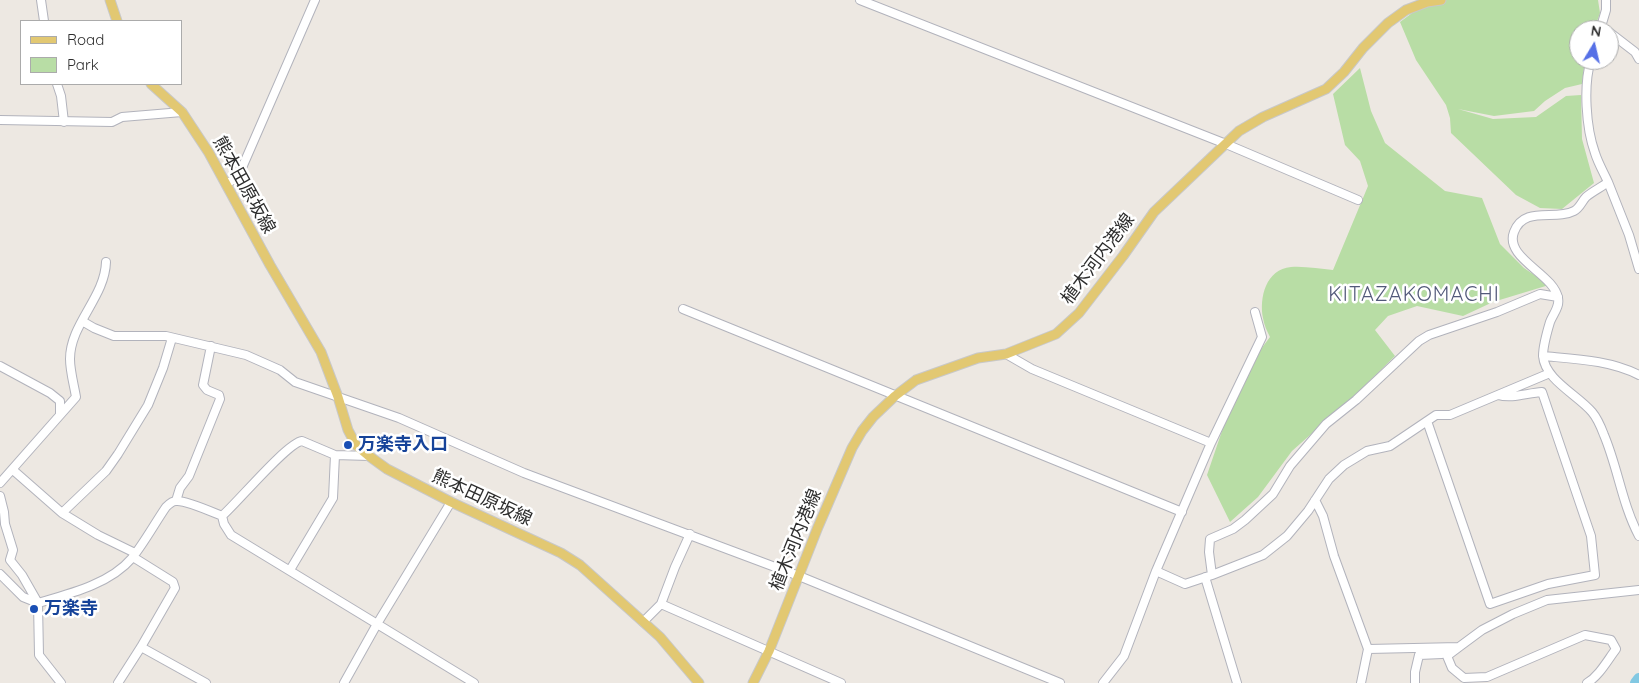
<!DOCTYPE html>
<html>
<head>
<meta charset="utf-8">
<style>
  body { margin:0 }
  #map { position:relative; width:1639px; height:683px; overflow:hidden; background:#ede8e2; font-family:Quicksand,sans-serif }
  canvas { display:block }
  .legend { position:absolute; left:20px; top:20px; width:162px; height:65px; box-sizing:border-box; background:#fff; border:1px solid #ababab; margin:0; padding:6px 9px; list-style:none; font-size:15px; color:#2d2d2d }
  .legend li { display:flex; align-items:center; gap:10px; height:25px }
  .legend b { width:25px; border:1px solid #ababab }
  .north { position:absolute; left:1569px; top:20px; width:50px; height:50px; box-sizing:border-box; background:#fff; border:1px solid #ababab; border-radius:50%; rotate:9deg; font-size:14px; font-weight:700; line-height:20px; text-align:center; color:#2d2d2d }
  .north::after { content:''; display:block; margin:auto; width:18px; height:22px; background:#5670e6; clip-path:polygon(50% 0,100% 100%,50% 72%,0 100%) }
</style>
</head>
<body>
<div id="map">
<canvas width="1639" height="683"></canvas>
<ul class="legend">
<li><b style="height:6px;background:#e2c872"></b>Road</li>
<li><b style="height:14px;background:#b8dda5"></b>Park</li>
</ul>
<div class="north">N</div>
</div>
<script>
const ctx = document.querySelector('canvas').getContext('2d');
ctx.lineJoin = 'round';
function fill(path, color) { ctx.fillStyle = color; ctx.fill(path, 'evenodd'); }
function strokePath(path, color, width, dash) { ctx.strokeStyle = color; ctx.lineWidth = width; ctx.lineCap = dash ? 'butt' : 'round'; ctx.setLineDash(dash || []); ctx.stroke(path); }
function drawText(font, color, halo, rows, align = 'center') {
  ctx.font = font + ' Quicksand,"Noto Sans JP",sans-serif'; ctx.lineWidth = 5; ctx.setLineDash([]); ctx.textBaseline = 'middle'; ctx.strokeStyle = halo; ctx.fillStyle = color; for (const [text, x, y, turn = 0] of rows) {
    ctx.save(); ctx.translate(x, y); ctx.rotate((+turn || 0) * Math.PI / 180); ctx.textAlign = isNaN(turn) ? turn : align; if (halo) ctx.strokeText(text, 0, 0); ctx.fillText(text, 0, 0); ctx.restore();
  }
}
fill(new Path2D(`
  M1440 0H1598L1600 13 1594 30H1579V60H1585L1582 84 1565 88 1545 101 1534 111 1494 116 1458 109 1493 119 1536 117 1566 96 1581 95 1582 139 1594 183 1562 209 1540 208 1516 195 1451 133 1450 118 1446 105 1416 60 1400 22 1427 2Z
  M1360 68 1371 111 1385 143 1445 191 1482 198 1500 244 1524 268 1549 285 1493 302 1463 316 1417 306 1388 316 1375 330 1395 356 1352 398 1292 451 1258 497 1230 522 1207 475 1223 428 1249 365 1270 337C1267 331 1264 325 1263 318 1259 298 1266 269 1291 267 1305 266 1320 269 1333 270L1368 186 1360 161 1345 145 1333 94Z`), '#b8dda5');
strokePath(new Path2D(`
  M1636 683 1639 679`), '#82c8e2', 12);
const minor = new Path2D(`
  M41 0 44 21
  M860 0 1226 144 1358 200
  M1600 30 1606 10V0
  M1609 32 1635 52 1639 59
  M1591 60C1583 85 1586 128 1595 153 1598 163 1604 173 1608 182 1602 187 1593 191 1586 197 1582 201 1580 208 1574 211 1555 221 1524 205 1514 232 1504 258 1554 274 1558 298 1560 307 1553 314 1550 322 1547 332 1543 346 1543 356 1545 380 1578 395 1592 412 1598 419 1601 427 1604 435 1618 468 1622 504 1639 536
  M57 84 61 96 64 122
  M0 120 112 122 122 117 182 112
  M1608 182 1629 235 1639 269
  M226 184 238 177 315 0
  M683 309 1182 512
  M82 321 94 328 114 336H166L246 355 280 370 295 382 399 418 524 473 799 576 1060 683
  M1006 354 1032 369 1211 443 1156 571 1124 656 1103 683
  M1543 356C1575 359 1610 360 1639 375
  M0 366 50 393 60 401V414
  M1427 421 1490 604 1548 584 1595 575 1591 536 1542 392C1527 393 1512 399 1498 395
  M1211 443 1262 337 1255 312
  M13 470 62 513 98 535 135 553
  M0 483 76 397C74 385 70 371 70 359 70 324 105 297 106 262
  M0 496 4 512 5 524 13 550 10 560 22 575 38 603 39 655 61 683
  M1315 500 1323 516 1334 556 1368 649 1361 683
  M176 501 180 488 189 476 220 399 219 395 207 390 203 385 211 346
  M62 513 106 471 118 454 148 405 163 368 172 338
  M222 516 224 524 231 535 474 683
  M222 516C238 502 287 443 302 441L335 455 369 456
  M290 570 333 498 335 455
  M1156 571 1185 584 1212 575 1209 552 1210 539 1233 529 1245 520 1273 494 1290 466 1326 424 1356 400 1419 341 1429 335 1497 312 1540 294 1558 297
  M0 574 23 597 38 603C69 594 110 584 132 558 144 543 155 523 166 507 169 504 172 501 176 501 186 500 212 512 222 516
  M1212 575 1263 555 1287 536 1308 511 1329 479 1344 465 1367 451 1390 446 1436 415H1450L1550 373
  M1205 577 1237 683
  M661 604 841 683
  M643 622 661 604 675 567 690 534
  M141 647 206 683
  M1459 647 1447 656 1452 668 1464 678 1487 677 1585 635 1611 640 1616 649C1607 661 1599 676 1587 683
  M1368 649 1459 647 1482 630 1513 614 1547 600 1639 590
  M118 683 141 647 175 588 173 582 133 557
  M344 683 377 624 451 502
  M1415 683V672L1419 655 1442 654 1450 650`);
const major = new Path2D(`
  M110 0 117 21
  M151 84 182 112 209 153 270 265 321 352 338 397 348 430 356 445 369 456 387 469 451 502 561 553 580 565 660 637 699 683
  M753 683 769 651 818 527 852 448 862 431 873 417 895 396 916 380 978 358 1006 354 1056 334 1079 313 1123 256 1154 212 1239 131 1263 117 1326 89 1344 72 1363 48 1388 23 1406 10 1427 2 1441 0`);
strokePath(minor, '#b2b3bc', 10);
strokePath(major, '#c8c8c8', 11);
strokePath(minor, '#fff', 8);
strokePath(major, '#e2c872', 9);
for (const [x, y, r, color] of [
  [348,445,5,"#1a4fb4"],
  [34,609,5,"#1a4fb4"]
]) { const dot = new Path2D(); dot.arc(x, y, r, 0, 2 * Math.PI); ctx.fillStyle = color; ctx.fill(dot); strokePath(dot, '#fff', 2); }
drawText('18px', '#2d2d2d', '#fff', [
  ["熊本田原坂線",244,185,61],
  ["植木河内港線",1098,259,-53],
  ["熊本田原坂線",482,498,25],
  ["植木河内港線",796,540,-68]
]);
drawText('bold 18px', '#164399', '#fff', [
  ["万楽寺入口",358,445],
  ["万楽寺",44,609]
], 'left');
ctx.letterSpacing = '1px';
drawText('20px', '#525979', '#fff', [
  ["KITAZAKOMACHI",1414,295]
]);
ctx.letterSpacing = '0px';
</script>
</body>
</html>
